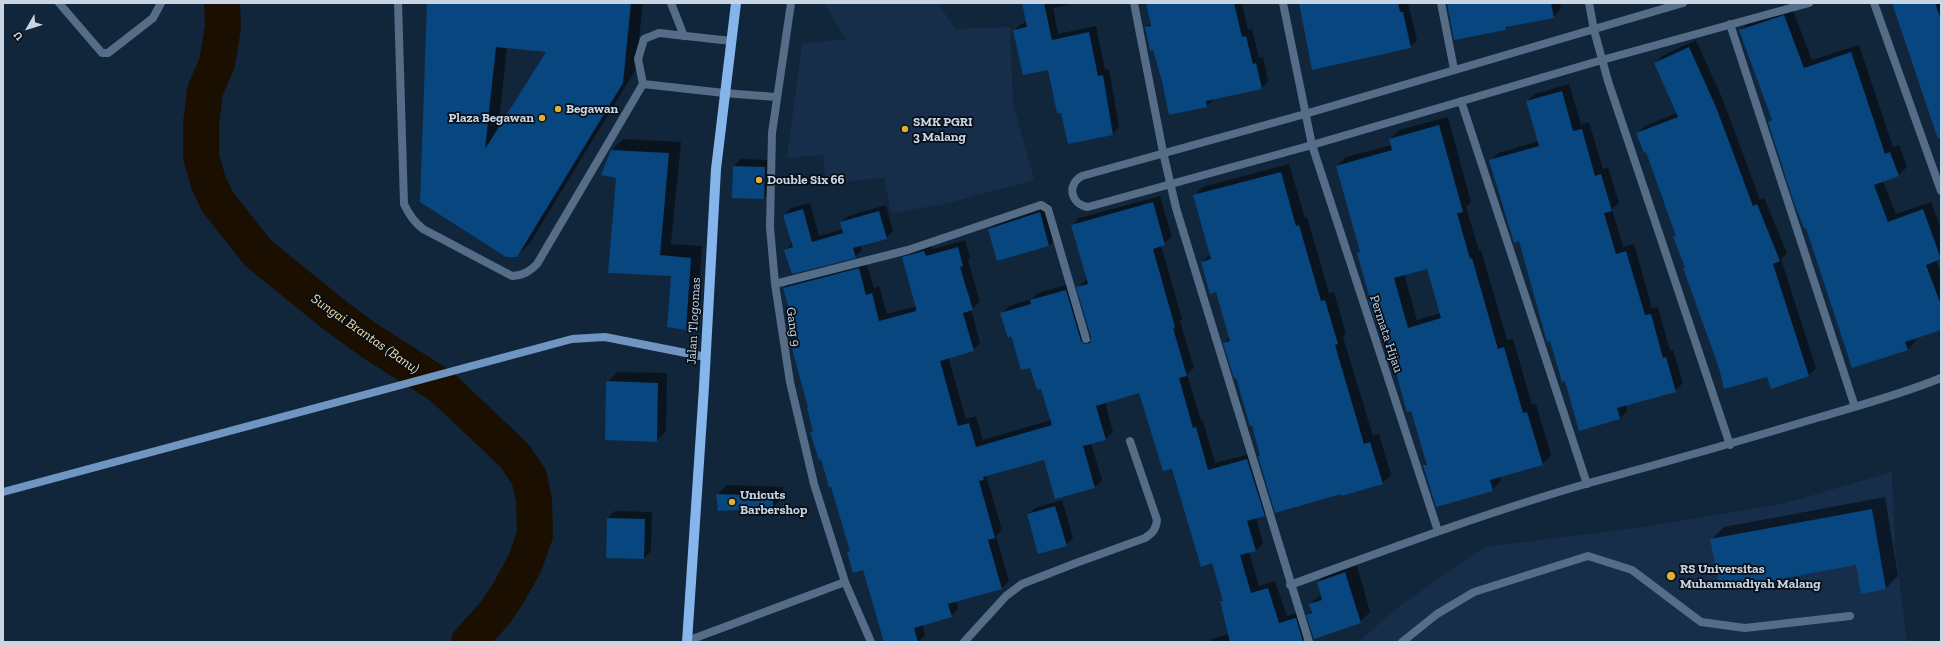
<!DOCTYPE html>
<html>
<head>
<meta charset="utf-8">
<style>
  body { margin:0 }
  #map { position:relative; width:1944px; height:645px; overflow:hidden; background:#12263b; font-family:"Zilla Slab",serif }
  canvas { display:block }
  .frame { position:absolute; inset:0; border:4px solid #c9d5e3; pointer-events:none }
  .north { position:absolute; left:8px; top:8px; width:40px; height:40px; -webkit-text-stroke:3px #060e18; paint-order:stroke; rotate:231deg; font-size:11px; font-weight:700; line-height:16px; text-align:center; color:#c9d5e3 }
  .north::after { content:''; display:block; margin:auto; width:14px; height:18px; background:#c9d5e3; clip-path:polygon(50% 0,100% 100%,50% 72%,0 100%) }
</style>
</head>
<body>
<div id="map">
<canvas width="1944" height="645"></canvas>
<div class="frame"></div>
<div class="north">U</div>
</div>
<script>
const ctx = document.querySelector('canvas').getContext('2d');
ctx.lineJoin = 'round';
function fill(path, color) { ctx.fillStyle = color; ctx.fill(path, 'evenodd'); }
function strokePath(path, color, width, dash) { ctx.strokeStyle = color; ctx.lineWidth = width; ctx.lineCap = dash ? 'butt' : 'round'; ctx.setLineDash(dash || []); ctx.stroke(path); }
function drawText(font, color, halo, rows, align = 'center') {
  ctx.font = font + ' "Zilla Slab",serif'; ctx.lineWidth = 3.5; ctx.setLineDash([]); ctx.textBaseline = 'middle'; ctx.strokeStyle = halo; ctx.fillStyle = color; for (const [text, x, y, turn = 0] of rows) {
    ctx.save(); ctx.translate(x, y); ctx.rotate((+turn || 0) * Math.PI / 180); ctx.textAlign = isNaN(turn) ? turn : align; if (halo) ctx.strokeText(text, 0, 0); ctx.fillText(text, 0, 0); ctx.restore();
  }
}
fill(new Path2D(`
  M824 3H938L955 29 1010 27 1013 103 1034 180 945 204 891 213 884 178 826 183 823 155 787 158 802 44 846 39Z
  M1892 472 1895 547 1907 642H1358L1401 605 1484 547 1644 527 1782 504Z`), '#162e49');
fill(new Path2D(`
  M428 3H643L636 69 530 243 517 256ZM507 47 547 51 498 130Z
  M1023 3H1075L1053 8 1058 34 1096 26 1105 70 1109 69 1119 127 1113 134 1049 69 1014 30 1021 24 1027 22Z
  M1147 3H1242L1248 30 1252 29 1259 58 1263 57 1268 81 1262 88 1214 99 1207 106 1170 114 1153 49 1146 27 1151 23Z
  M1300 3H1408L1417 40 1410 47Z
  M1448 3H1560L1561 9 1553 17 1510 25 1506 29Z
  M1893 3H1941V144Z
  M1792 8 1812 60 1859 45 1893 147 1899 145 1907 167 1899 175 1883 181 1896 214 1931 202 1941 229V258L1936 260 1941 275V328L1914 338 1916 341 1907 350 1807 226 1769 122 1773 118 1740 31 1748 23Z
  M1696 40 1723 100 1760 200 1764 198 1787 253 1781 259 1816 368 1809 375 1768 376 1720 367 1684 268 1686 266 1674 238 1677 235 1646 151 1638 133 1645 126 1677 113 1655 63 1662 56Z
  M1569 84 1581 124 1589 122 1603 169 1608 167 1619 203 1612 209 1623 247 1634 244 1652 308 1658 307 1670 351 1673 350 1683 383 1675 391 1626 405 1627 411 1620 418 1566 380 1520 240 1491 160 1498 153 1539 141 1527 101 1535 94Z
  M1448 117 1471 202 1466 207 1479 251 1481 250 1507 340 1513 339 1532 405 1536 404 1551 455 1542 464 1500 476 1501 481 1492 490 1425 466 1427 463 1412 410 1383 322 1371 298 1359 253 1361 251 1337 166 1346 157 1391 145 1390 139 1399 130ZM1428 268 1441 313 1417 320 1404 274Z
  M623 139 681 142 671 244 702 246 697 317 686 329 672 275 609 272 617 177 611 151Z
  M741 159 771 160V191L764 198 733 197 734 166Z
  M1289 164 1305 218 1307 217 1329 293 1334 292 1346 334 1343 337 1373 436 1379 434 1391 475 1382 483 1342 493 1259 457 1261 455 1224 343 1230 337 1217 291 1202 262 1211 253 1194 196 1202 187Z
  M1160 196 1172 237 1161 245 1182 319 1180 321 1194 368 1187 374 1201 421H1203L1215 463 1254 453 1271 507 1264 515 1256 517 1263 543 1256 550 1249 552 1259 586 1275 581 1287 616 1303 611 1310 634 1300 642H1209L1212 639 1229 634 1221 602 1224 599 1213 562 1139 392 1105 402 1113 432 1106 439 1091 443 1102 480 1095 487 1045 458 986 475 1002 530 996 536 1009 581 1002 588 956 601 958 609 951 616 922 624 925 635 918 642H885L864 569 848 553 851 550 822 458 812 432 814 430 809 407 793 350 800 343 784 288 791 281 866 262 874 288 879 286 887 314 917 306 903 257 911 250 931 244 933 249 965 240 970 258 968 260 980 302 971 309 980 343 973 350 948 357 966 419 976 416 983 440 1051 420 1042 388 1002 313 1009 306 1032 299 1038 293 1073 283 1088 334 1092 337 1078 287 1087 279 1072 226 1079 218Z
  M810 203 819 236 843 229 841 222 848 216 886 205 893 231 886 238 860 245 862 250 855 257 786 250 792 243 784 215 791 208Z
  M1050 203 1059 235 1049 246 989 229 999 219Z
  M618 372 667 373 666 431 656 441 607 382Z
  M727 485 783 487V497L773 507 717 495Z
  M1885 497 1898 576 1886 588 1857 563 1711 540 1724 527Z
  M1062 500 1073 538 1066 545 1028 514 1035 508Z
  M615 511 652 512 651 551 644 558 607 557 608 518Z
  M1356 562 1370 612 1360 622 1307 615 1312 610 1310 604 1322 594 1318 582 1328 572Z`), '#0007');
strokePath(new Path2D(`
  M222 3 223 27 217 63 205 91 201 124V156L208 181 217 201 258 253 337 317 370 341 441 386 514 455 529 477 534 500 535 535 525 563 509 592 495 613 469 642`), '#1a0f00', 36);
fill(new Path2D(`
  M427 3H631L623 83 517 257H506L420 202ZM496 47 546 52 485 149Z
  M1022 3H1044L1052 40 1089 32 1098 76 1103 75 1113 135 1068 144 1061 113H1057L1048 70 1023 75 1013 30 1027 27Z
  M1146 3H1234L1242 37 1246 36 1253 64 1256 63 1262 89 1206 101 1207 107 1169 115 1162 82 1153 50 1150 51 1145 27 1151 26Z
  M1299 3H1398L1400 12H1403L1411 48 1312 70Z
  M1447 3H1551L1554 18 1506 27V30L1454 40Z
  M1892 3H1935L1941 20V138L1938 139Z
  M1784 15 1804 68 1851 52 1885 154 1890 152 1899 176 1874 185 1888 222 1923 209 1941 259 1926 265 1941 305V330L1905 342 1908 350 1852 368 1806 228H1804L1794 203 1768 122 1772 120 1739 30Z
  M1689 47 1716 107 1753 206 1757 204 1780 261 1773 264 1809 376 1771 389 1767 377 1724 389 1719 368 1683 268 1685 267 1673 237 1676 236 1646 152 1644 153 1636 133 1678 117 1654 63Z
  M1562 91 1573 131 1582 129 1595 176 1601 174 1612 211 1604 213 1616 254 1626 251 1645 315 1651 314 1663 358 1666 357 1676 392 1617 408 1620 419 1579 431 1565 381 1562 382 1550 341 1547 342 1519 241 1514 243 1489 160 1539 146 1526 101Z
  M1439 125 1463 212 1457 213 1470 259 1472 258 1498 349 1504 347 1523 413 1527 412 1543 465 1490 480 1493 491 1436 507 1423 465H1427L1411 411 1407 412 1382 323 1377 325 1368 300 1370 299 1357 253 1360 252 1336 166 1392 150 1389 139ZM1427 269 1441 318 1408 328 1394 278Z
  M611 150 669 153 660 255 691 258 686 330 667 327 671 276 608 273 616 178 601 175Z
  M733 166 765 167 764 199 732 198Z
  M1281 172 1296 226 1299 225 1321 301 1325 300 1338 344 1335 345 1364 444 1370 442 1383 484 1341 496V494L1275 513 1258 456H1260L1252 426H1250L1236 378H1234L1223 343 1230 341 1216 292 1210 294 1201 262 1211 259 1193 195Z
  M1153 202 1165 245 1153 249 1175 327 1173 328 1187 376 1179 378 1193 428 1196 427 1208 470 1247 459 1265 516 1247 521 1256 551 1240 555 1251 593 1268 588 1279 623 1296 618 1303 642H1230L1220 601H1223L1212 563 1201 567 1172 469 1163 471 1139 393 1096 406 1106 440 1083 446 1095 488 1055 499 1044 460 983 477 984 480 979 481 995 538 988 540 1002 589 948 604 952 617 914 628 918 642H884L863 570 853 573 847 552 850 551 831 487H829L821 459 819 460 810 432 813 431 807 408 808 407 792 349 800 347 783 288 859 268 866 295 872 293 879 321 916 311V308L902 257 924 251 926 256 958 247 963 266 960 267 973 310 963 313 974 351 940 361 958 426 969 423 976 447 1052 425 1041 389 1037 390 1030 368 1021 370 1011 336 1008 338 1000 313 1031 304 1030 300 1066 290 1081 341 1085 344 1090 343 1091 337 1076 287 1088 284 1071 225Z
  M803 209 812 242 843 233 840 222 879 211 887 239 853 248 856 258 792 274 784 250 793 247 783 215Z
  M1040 212 1049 246 997 261 988 229Z
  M606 381 658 383 657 442 605 440Z
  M716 494 773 496V508L718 511Z
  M1055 506 1067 546 1038 554 1027 514Z
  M1872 509 1886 589 1861 594 1856 565 1720 590 1710 539Z
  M607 518 645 519 644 559 606 558Z
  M1345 572 1361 623 1314 639 1306 615 1312 613 1309 604 1322 600 1317 582Z`), '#07467f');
strokePath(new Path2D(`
  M398 3 404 204C409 215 414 222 423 229L512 276C524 275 529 272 537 264L643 84 638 59 644 39 659 33 731 41
  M671 3 684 36
  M643 84 724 93
  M1402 642 1437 614 1474 592 1588 556 1632 570 1701 622 1745 628 1850 616`), '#556d87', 8);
strokePath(new Path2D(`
  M59 3 102 53H108L153 18 161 3
  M791 3 772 133 770 227 775 284 790 382 814 484 845 582 871 642
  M1134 3 1163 152 1176 208 1309 642
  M1283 3 1312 145 1438 531
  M1441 3 1454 69
  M1589 3 1594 30 1608 81 1730 445
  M1683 3 1305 114 1082 176C1066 185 1071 204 1088 207L1312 145 1602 60 1809 3
  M1874 3 1941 191
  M1730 24 1855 407
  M724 93 776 97
  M1461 101 1587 484
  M775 284 908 250 1041 205 1048 209 1086 339
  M1290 585C1389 549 1488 512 1589 483 1666 462 1744 440 1820 417 1861 405 1902 394 1941 378
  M687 641 845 582
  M964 642 1006 596 1022 584 1076 563 1145 538C1153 533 1156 529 1157 520L1130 441`), '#556d87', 8);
strokePath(new Path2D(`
  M3 492 572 339 605 337 706 357`), '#6f95c0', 8);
strokePath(new Path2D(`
  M687 642 704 387 716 169 736 3`), '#84b5eb', 10);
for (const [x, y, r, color] of [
  [558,109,4,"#e2af34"],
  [542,118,4,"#e2af34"],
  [905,129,4,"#e2af34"],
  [759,180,4,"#e2af34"],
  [732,502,4,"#e2af34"],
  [1671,576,5,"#e2af34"]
]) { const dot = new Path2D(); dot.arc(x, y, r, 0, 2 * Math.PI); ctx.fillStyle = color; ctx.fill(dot); strokePath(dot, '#060e18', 1.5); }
drawText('bold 13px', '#c9d5e3', '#060e18', [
  ["Begawan",566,109],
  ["Plaza Begawan",534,118,"right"],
  ["SMK PGRI",913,122],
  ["3 Malang",913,137],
  ["Double Six 66",767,180],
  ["Unicuts",740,495],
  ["Barbershop",740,510],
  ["RS Universitas",1680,569],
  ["Muhammadiyah Malang",1680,584]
], 'left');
drawText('13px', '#c9d5e3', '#060e18', [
  ["Jalan Tlogomas",694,321,-87],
  ["Gang 9",793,327,82],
  ["Permata Hijau",1386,334,72]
]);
drawText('italic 14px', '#fddfa1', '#060e18', [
  ["Sungai Brantas (Banu)",365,334,35]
]);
</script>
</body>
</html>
